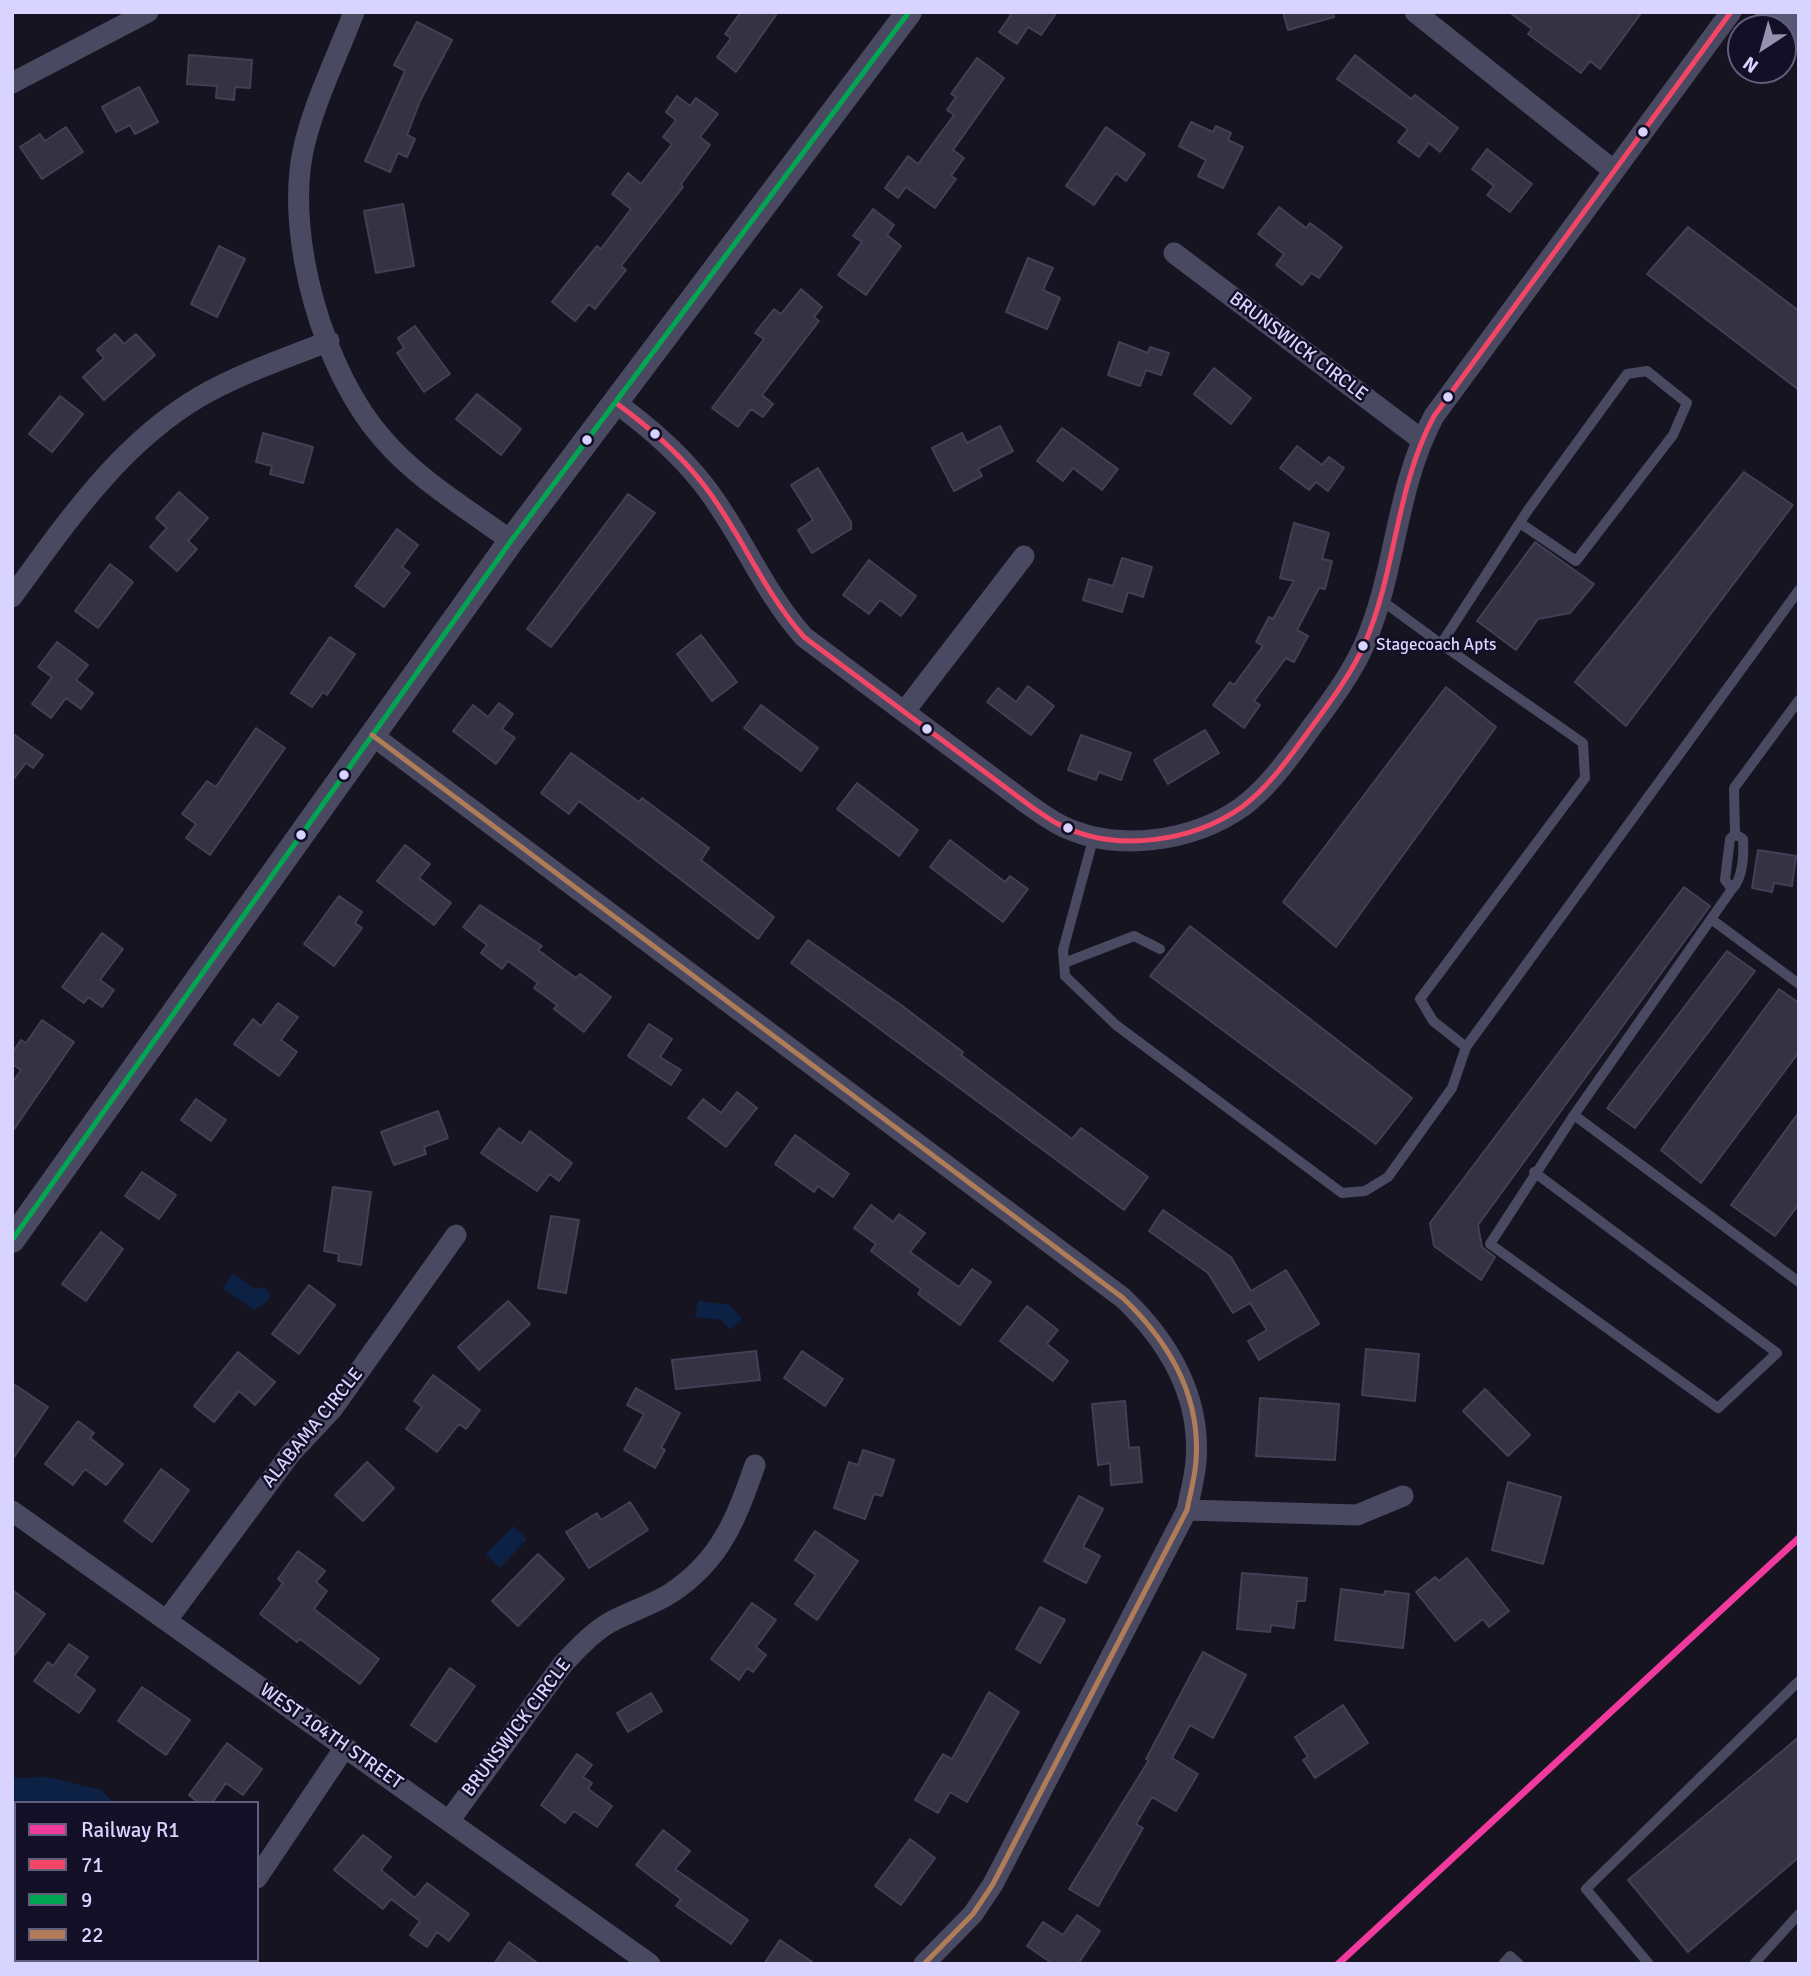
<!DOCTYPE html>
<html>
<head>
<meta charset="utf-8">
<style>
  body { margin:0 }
  #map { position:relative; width:1811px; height:1976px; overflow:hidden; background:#161421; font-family:Signika,sans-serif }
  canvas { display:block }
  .frame { position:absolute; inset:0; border:14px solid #d9d4ff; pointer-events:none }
  .legend { position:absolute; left:14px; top:1801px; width:245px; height:161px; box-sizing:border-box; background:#130f26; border:2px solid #625e7d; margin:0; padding:9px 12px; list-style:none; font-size:21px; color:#d9d4ff }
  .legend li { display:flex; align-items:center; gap:14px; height:35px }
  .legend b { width:35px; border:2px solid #625e7d }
  .north { position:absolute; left:1727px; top:14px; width:70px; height:70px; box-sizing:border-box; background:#130f26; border:2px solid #625e7d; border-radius:50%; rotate:216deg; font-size:19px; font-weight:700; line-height:28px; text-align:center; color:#d9d4ff }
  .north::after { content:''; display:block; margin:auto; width:24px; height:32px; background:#9591b1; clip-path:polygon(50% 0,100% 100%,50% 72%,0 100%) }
</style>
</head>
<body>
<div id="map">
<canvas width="1811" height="1976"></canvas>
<div class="frame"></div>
<ul class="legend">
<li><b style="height:9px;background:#f13a9d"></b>Railway R1</li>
<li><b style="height:9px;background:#f34667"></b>71</li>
<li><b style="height:9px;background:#00a651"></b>9</li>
<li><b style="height:9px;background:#b07c57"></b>22</li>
</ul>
<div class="north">N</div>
</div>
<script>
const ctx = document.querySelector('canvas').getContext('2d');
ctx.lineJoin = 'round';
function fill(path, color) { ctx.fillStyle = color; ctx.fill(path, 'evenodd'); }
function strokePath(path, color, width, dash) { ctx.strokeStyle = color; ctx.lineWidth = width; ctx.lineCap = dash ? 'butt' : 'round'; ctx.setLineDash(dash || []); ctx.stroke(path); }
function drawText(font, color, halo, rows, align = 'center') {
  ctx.font = font + ' Signika,sans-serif'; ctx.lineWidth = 5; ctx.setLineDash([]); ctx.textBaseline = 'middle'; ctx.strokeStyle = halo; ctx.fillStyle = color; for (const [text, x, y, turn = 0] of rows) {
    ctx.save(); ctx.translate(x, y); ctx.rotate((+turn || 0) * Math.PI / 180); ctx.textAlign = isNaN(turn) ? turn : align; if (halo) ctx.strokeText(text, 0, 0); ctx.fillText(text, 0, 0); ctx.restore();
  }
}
fill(new Path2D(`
  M233 1273 255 1289 263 1287 270 1293 269 1300 254 1310 223 1288Z
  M698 1301 730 1305 742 1319 730 1330 721 1320 695 1317Z
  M513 1526 527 1539 500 1568 486 1554Z
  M48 1777 101 1790 114 1803H16V1896L12 1898V1778Z`), '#0d2144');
const building = new Path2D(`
  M741 12H778L736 72 717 57 731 38 725 34Z
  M1007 12H1057L1041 35 1028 27 1017 44 999 32 1011 15Z
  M1283 12H1333L1334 17 1288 30Z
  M1509 12H1642L1600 69 1590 61 1581 73 1528 34 1532 29Z
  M417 22 452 40 420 101 407 135 415 139 407 157 398 153 390 172 365 161 405 71 394 65Z
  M189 55 252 60 250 88 235 87 234 100 216 98 217 86 187 84Z
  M1355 55 1411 99 1415 95 1458 128 1440 152 1429 143 1419 157 1398 142 1408 129 1337 79Z
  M977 58 1004 78 953 150 964 158 951 176 956 179 935 208 906 187 898 198 885 188 908 156 918 164 954 115 947 110 956 97 951 94Z
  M139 87 158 122 135 134 130 125 116 132 102 107Z
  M677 96 690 106 696 98 718 114 700 137 710 145 681 184 683 187 621 266 626 270 595 309 589 304 575 321 552 302 597 246 601 249 631 209 612 194 628 173 641 184 672 144 663 137 676 120 666 112Z
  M1191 122 1213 132 1216 126 1231 133 1228 140 1243 147 1223 188 1198 176 1206 160 1179 146Z
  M66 127 83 152 42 179 20 147 40 134 45 141Z
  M1106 127 1145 154 1126 181 1116 173 1094 205 1066 186Z
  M1487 149 1532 184 1510 212 1487 195 1494 186 1472 169Z
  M403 204 414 266 376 273 364 211Z
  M1279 207 1306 228 1310 223 1342 247 1319 278 1311 273 1302 285 1276 265 1284 254 1258 234Z
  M873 209 894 225 887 235 901 246 866 295 838 275 862 242 853 236Z
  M1688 227 1799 311V390L1647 274Z
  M219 246 245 259 217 317 191 304Z
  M1028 258 1053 268 1043 290 1060 298 1047 329 1006 312Z
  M801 289 822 307 814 317 819 321 762 395 773 404 763 417 751 409 738 427 712 408 764 339 755 333 774 309 781 314Z
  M415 326 450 374 424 392 397 353 404 348 398 338Z
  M115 334 124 344 136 334 155 355 104 400 83 377 104 358 97 350Z
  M1119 342 1148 353 1150 347 1169 353 1161 375 1146 370 1140 386 1108 375Z
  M1214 368 1251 398 1231 424 1194 394Z
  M477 394 521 429 501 455 456 419Z
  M60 396 83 414 52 452 29 434Z
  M1000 426 1013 451 978 469 982 476 954 491 932 448 962 433 967 443Z
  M1062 428 1118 469 1102 490 1073 468 1063 481 1037 461Z
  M263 433 313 447 303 483 270 474 272 466 256 462Z
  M1297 446 1322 465 1329 457 1344 468 1328 491 1316 482 1309 490 1280 468Z
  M818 468 851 522V529L812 553 798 530 813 520 791 485Z
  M1744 472 1793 505 1626 726 1575 682Z
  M179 492 208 518 188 541 197 549 177 571 150 547 167 528 156 518Z
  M628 494 655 513 551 647 527 629Z
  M1294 523 1329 533 1322 559 1332 561 1325 589 1319 588 1297 630 1308 636 1294 662 1286 658 1254 701 1260 705 1244 728 1213 705 1230 682 1234 685 1263 646 1256 642 1269 617 1273 619 1294 581 1280 578Z
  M397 529 418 545 402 567 410 573 384 607 355 586Z
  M1535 542 1594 584 1570 613 1538 619 1516 650 1477 621Z
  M1122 558 1152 567 1143 597 1128 592 1122 612 1083 600 1089 579 1113 586Z
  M869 560 916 596 901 616 880 600 869 614 843 595Z
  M110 564 133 582 98 628 75 611Z
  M701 635 737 682 712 701 677 654Z
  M330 637 355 654 327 695 323 692 312 707 291 693Z
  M57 642 88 665 76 680 93 693 81 709 66 698 51 718 32 704 52 677 38 667Z
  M1028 686 1054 706 1031 735 987 702 998 688 1016 702Z
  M1446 687 1496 727 1336 947 1283 902Z
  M499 703 513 714 502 729 515 738 496 764 453 731 473 705 488 717Z
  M761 705 818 748 801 771 744 728Z
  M256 728 285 748 210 855 186 838 196 824 182 814 207 781 216 787Z
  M1205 730 1219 753 1168 784 1154 760Z
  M12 733 43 755 33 768 26 763 12 781Z
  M1081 735 1131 753 1121 780 1099 772 1096 780 1068 770Z
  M571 753 639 802 642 798 709 848 701 860 774 917 758 939 579 801 569 814 541 793Z
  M857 783 918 830 899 856 837 809Z
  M950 840 1005 882 1010 876 1028 889 1003 922 930 867Z
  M405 845 430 864 419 878 451 903 434 925 377 881Z
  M1758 850 1796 856 1792 886 1774 883 1772 892 1752 888Z
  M1684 887 1710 906 1478 1225 1482 1247 1495 1257 1481 1280 1434 1246 1430 1223Z
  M339 896 362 912 355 923 362 928 334 966 304 944Z
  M480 905 542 946 538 950 576 978 580 974 611 997 584 1032 554 1009 557 1005 534 988 538 983 508 961 502 969 481 953 487 945 463 927Z
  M1190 926 1412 1098 1376 1144 1150 976Z
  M102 933 123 949 100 980 114 990 102 1007 88 997 84 1003 62 987Z
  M808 940 901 1005 963 1052 961 1055 1072 1139 1081 1128 1148 1177 1124 1210 791 963Z
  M1727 951 1755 971 1635 1128 1607 1108Z
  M1779 989 1799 1003V1052L1701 1183 1661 1150Z
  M278 1003 298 1017 281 1040 297 1052 279 1076 234 1044 253 1019 261 1026Z
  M42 1020 74 1042 12 1132V1083L21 1070 12 1064V1053L21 1040 26 1043Z
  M649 1024 672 1039 660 1057 681 1070 671 1085 628 1056Z
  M737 1092 757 1108 726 1147 688 1118 703 1099 721 1113Z
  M196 1099 226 1120 211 1141 181 1120Z
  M438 1111 448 1138 424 1147 426 1154 394 1165 381 1132Z
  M1799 1112V1204L1775 1236 1731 1205Z
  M499 1128 521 1144 530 1131 572 1163 559 1181 550 1174 537 1191 481 1153Z
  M795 1135 849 1174 833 1197 818 1186 814 1192 775 1164Z
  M142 1172 176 1195 159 1219 125 1196Z
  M333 1187 371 1192 361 1265 338 1261 339 1254 324 1251Z
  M871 1205 893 1222 899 1214 925 1233 910 1252 959 1287 972 1269 991 1282 960 1325 918 1294 921 1289 871 1251 876 1244 854 1228Z
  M1163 1210 1231 1257 1251 1291 1286 1270 1319 1324 1259 1360 1248 1341 1267 1330 1250 1303 1233 1313 1208 1273 1149 1231Z
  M551 1216 579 1220 566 1293 538 1288Z
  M101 1232 123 1249 86 1301 62 1284Z
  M309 1285 335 1305 299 1354 272 1334Z
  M508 1301 530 1324 479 1370 458 1347Z
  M1027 1306 1058 1330 1047 1344 1068 1361 1053 1381 1000 1341Z
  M1366 1349 1419 1354 1415 1401 1362 1395Z
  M756 1351 760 1380 676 1389 672 1360Z
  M802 1351 843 1379 825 1406 784 1378Z
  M238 1352 275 1382 255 1405 239 1391 214 1422 194 1406Z
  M433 1375 480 1410 466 1429 459 1424 437 1452 406 1429 422 1407 414 1401Z
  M12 1383 48 1407 12 1460Z
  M636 1388 680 1413 661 1448 665 1450 655 1468 624 1450 644 1414 627 1405Z
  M1485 1389 1530 1435 1508 1456 1463 1411Z
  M1260 1398 1339 1404 1335 1460 1256 1456Z
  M1125 1401 1129 1448 1139 1447 1142 1482 1111 1485 1110 1463 1098 1465 1092 1404Z
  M78 1421 94 1433 90 1438 123 1464 106 1485 85 1469 73 1485 45 1464Z
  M863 1450 894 1460 882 1496 874 1494 865 1519 834 1508 849 1462 858 1465Z
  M367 1462 394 1488 363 1521 335 1495Z
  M161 1469 189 1490 152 1542 124 1521Z
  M1508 1482 1561 1497 1543 1564 1492 1550Z
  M1079 1496 1103 1509 1083 1547 1100 1556 1086 1583 1044 1561Z
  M630 1502 648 1530 589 1568 566 1532 597 1513 601 1520Z
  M815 1531 858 1561 817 1620 795 1604 816 1575 795 1560Z
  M298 1551 325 1571 316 1582 327 1591 314 1609 379 1659 360 1684 300 1639 297 1642 260 1614 283 1583 278 1579Z
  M538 1554 564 1579 518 1626 492 1601Z
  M1467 1558 1509 1611 1489 1627 1483 1619 1455 1641 1416 1592 1435 1577 1439 1581Z
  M1242 1573 1307 1578 1305 1601H1297L1294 1628 1271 1625 1270 1632 1237 1629Z
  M1341 1589 1384 1595 1385 1591 1409 1594 1403 1648 1335 1640Z
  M12 1590 45 1614 12 1658Z
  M752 1603 776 1620 756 1647 766 1655 753 1672 747 1668 739 1680 711 1659Z
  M1040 1607 1065 1620 1040 1663 1016 1649Z
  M69 1644 88 1657 75 1675 95 1690 79 1713 34 1681 48 1662 53 1666Z
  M1203 1652 1246 1675 1213 1738 1190 1725 1172 1758 1198 1774 1176 1811 1152 1797 1136 1824 1143 1828 1098 1906 1069 1889 1149 1760 1146 1759Z
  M450 1668 475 1686 436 1742 411 1725Z
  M142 1687 190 1720 166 1755 118 1721Z
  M989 1692 1019 1712 967 1802 950 1792 938 1813 915 1800 943 1754 952 1759Z
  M651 1693 662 1711 628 1732 617 1713Z
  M1343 1705 1368 1743 1315 1778 1303 1760 1308 1757 1295 1737Z
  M1799 1737V1857L1688 1952 1628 1880Z
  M227 1743 262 1769 243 1795 226 1783 212 1803H199L189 1795Z
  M577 1754 592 1765 583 1777 592 1783 588 1789 612 1806 597 1827 574 1811 565 1823 541 1805Z
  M663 1830 690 1851 675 1869 748 1920 731 1944 676 1906 681 1899 636 1865Z
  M363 1835 391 1857 381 1870 415 1898 427 1883 469 1914 449 1941 437 1932 427 1947 410 1935 420 1921 391 1899 383 1909 334 1870Z
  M910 1839 935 1858 901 1905 875 1886Z
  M1077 1915 1100 1931 1078 1964H1053L1027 1946 1043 1922 1063 1935Z
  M780 1940 815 1964H764Z
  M509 1942 539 1964H494Z`);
fill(building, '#343243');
strokePath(building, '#433f54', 2);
strokePath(new Path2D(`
  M1381 600 1441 644 1528 510 1627 374 1647 371 1687 403 1673 435 1576 561 1520 523
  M1735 834 1743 839C1744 854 1743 879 1732 889L1725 880 1730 839 1735 834 1734 788 1799 700
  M1094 836 1063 950 1065 976 1116 1025 1342 1193 1365 1191 1388 1177 1452 1088 1466 1047 1433 1021 1420 999 1585 778 1583 743 1441 644
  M1732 889 1711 919 1799 984
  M1064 963 1134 936 1160 949
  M1466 1047 1799 590
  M1574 1115 1711 919
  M1534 1172 1777 1353 1718 1408 1490 1244 1574 1115 1799 1282
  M1503 1964 1510 1956 1519 1964
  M1649 1964 1586 1889 1799 1681
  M1754 1964 1799 1914`), '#4a4962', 10);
strokePath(new Path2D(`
  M354 12C337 57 313 104 303 151 285 238 324 373 383 439 418 480 468 509 511 541
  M1415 12 1613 170
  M12 83 148 12
  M1174 253 1422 440
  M616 403C649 427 678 452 703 484 741 532 762 590 804 637L1029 805C1039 812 1050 820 1060 825 1116 853 1192 842 1242 807 1270 786 1291 755 1311 728 1331 701 1352 673 1365 643 1397 568 1395 489 1434 416L1731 12
  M12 597C66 523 120 443 201 396 241 373 287 358 329 341
  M904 712 1024 556
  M372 735 1123 1298C1168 1341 1201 1396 1196 1461 1195 1477 1190 1494 1187 1510L993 1884 973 1914 924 1964
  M1187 1510 1357 1515 1403 1496
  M12 1511 650 1964
  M167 1620 291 1453 333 1408 456 1235
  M449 1821 563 1664C577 1649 590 1635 607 1624 627 1612 651 1606 671 1593 721 1560 736 1519 755 1465
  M257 1878 345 1747
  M214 1964 215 1960`), '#4a4962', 21);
strokePath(new Path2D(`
  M12 1240 511 541 909 12`), '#4a4962', 26);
strokePath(new Path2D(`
  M1770 12 1799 34`), '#575674', 30);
strokePath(new Path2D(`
  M616 403C649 427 678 452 703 484 741 532 762 590 804 637L1029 805C1039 812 1050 820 1060 825 1116 853 1192 842 1242 807 1270 786 1291 755 1311 728 1331 701 1352 673 1365 643 1397 568 1395 489 1434 416L1731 12`), '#f34667', 5);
strokePath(new Path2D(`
  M12 1240 511 541 909 12`), '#00a651', 5);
strokePath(new Path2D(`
  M372 735 1123 1298C1168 1341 1201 1396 1196 1461 1195 1477 1190 1494 1187 1510L993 1884 973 1914 924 1964`), '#b07c57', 5);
strokePath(new Path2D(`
  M1338 1964 1799 1538`), '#f13a9d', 7);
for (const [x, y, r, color] of [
  [1643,132,6,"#d9d4ff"],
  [1448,397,6,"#d9d4ff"],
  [655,434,6,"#d9d4ff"],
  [587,440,6,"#d9d4ff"],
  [1363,646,6,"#d9d4ff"],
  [927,729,6,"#d9d4ff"],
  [344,775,6,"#d9d4ff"],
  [1068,828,6,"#d9d4ff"],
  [301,835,6,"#d9d4ff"]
]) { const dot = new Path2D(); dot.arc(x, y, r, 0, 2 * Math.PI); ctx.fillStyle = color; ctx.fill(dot); strokePath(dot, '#130f26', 2.5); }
drawText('17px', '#d9d4ff', '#130f26', [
  ["Stagecoach Apts",1376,646]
], 'left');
drawText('19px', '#d9d4ff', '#130f26', [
  ["BRUNSWICK CIRCLE",1298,347,37],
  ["ALABAMA CIRCLE",313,1428,-51],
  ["BRUNSWICK CIRCLE",517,1728,-53],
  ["WEST 104TH STREET",331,1737,35]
]);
</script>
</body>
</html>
